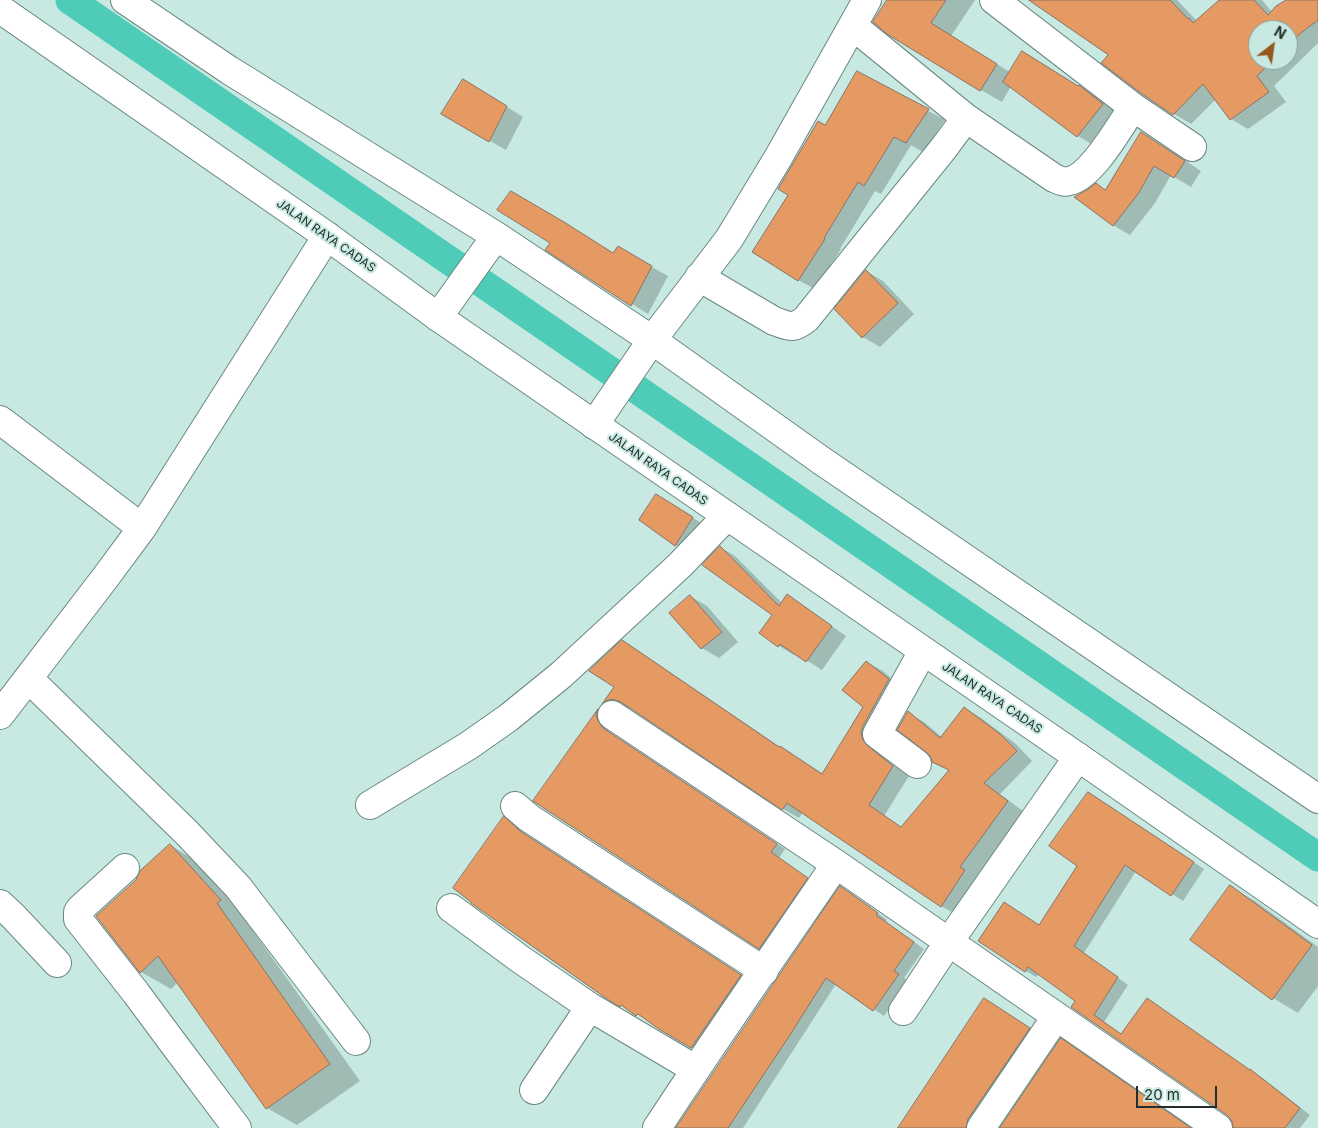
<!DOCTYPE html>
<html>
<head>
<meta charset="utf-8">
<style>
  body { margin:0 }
  #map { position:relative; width:1318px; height:1128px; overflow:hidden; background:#c8e9e1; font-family:Inter,sans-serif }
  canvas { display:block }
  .north { position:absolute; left:1248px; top:20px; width:50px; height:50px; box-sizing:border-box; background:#c8e9e1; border:1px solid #869f99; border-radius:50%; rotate:30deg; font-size:14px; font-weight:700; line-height:20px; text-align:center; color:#232f2c }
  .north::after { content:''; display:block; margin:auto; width:18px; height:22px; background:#965620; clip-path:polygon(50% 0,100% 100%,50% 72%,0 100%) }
  .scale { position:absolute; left:1136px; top:1086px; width:81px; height:22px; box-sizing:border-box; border:2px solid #232f2c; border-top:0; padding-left:6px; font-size:15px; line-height:18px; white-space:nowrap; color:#232f2c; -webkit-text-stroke:4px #c8e9e1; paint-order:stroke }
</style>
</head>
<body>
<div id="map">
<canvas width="1318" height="1128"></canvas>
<div class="north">N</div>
<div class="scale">20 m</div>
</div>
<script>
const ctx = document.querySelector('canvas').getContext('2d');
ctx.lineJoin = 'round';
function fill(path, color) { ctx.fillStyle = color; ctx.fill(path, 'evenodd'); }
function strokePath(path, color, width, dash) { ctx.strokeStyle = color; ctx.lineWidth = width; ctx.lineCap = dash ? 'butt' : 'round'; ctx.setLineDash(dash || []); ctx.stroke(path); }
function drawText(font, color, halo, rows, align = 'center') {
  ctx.font = font + ' Inter,sans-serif'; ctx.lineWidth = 4; ctx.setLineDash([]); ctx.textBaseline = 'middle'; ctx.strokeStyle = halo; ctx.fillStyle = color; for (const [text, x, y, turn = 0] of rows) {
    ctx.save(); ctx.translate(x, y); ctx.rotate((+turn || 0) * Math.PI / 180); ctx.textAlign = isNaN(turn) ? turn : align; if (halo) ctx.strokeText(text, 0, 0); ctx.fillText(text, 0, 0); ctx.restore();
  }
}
fill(new Path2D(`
  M888 0H975L951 36 1010 72 1079 87 1096 96 1119 114 1095 146 1078 136 1011 86 1002 102 981 90Z
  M1032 0H1177L1197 21 1221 0H1262L1272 12 1288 0H1318V43L1274 86 1286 102 1248 129 1231 119 1216 99 1191 124 1174 114 1110 55ZM1258 30H1288V60H1258Z
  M857 72 945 120 923 152 911 145 881 194 875 191 840 249H841L815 289 798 280 790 195 826 127Z
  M480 90 523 117 506 150 443 114Z
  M1142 133 1201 171 1191 187 1171 175 1155 203 1130 235 1113 225 1096 184 1106 190Z
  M618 248 668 276 648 314 547 250 614 254Z
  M866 271 883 281 914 314 880 347 863 337 836 309Z
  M673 505 709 528 692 554 675 545Z
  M720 547 735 556 782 603 787 596 802 605 846 636 822 670 795 653 794 655 779 646 760 633 774 615Z
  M690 596 707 606 738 642 719 658 702 648 671 613Z
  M622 641 639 651 783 749 823 774 865 707 866 662 883 671 905 690 879 751 884 757 909 776 884 816 902 828 950 771 908 713 924 722 943 738 965 708 981 718 1016 744 1032 761 1000 794 1023 811 976 877 981 881 957 915 941 906 803 812 799 818 783 809 634 709 630 708 623 709 619 712 604 703 615 687Z
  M598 711 606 715V728L612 735 785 849 779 858 816 884 768 953 535 801Z
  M1099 800 1204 869 1183 901 1136 871 1084 953 1128 985 1104 1022 1122 1035 1250 1071 1261 1077 1310 1115 1300 1128H1234L1233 1121 1228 1114 1072 1007 1077 1001 1039 974 1036 977 1026 971 1040 926 1078 865Z
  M504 818 513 823 530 838 750 981 701 1053 659 1028 647 1019 611 1000Z
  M170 845 200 863 250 917 246 921 360 1081 297 1125 267 1108 178 982 171 989 141 972Z
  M840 887 851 893 887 920 886 922 924 949 904 978 909 981 884 1016 836 984 743 1128H677Z
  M1230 887 1255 901 1318 947V986L1298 1013 1273 998Z
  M995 1006 1040 1035 978 1128H900Z`), '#0003');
strokePath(new Path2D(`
  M70 0 1318 857`), '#4fccb7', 29);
const building = new Path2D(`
  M887 0H946L931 23 997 64 980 91 887 34 873 22Z
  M1029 0H1170L1188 19 1189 18 1193 23 1219 0H1254L1268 15 1276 6 1286 0H1318V20L1302 32 1288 45V30H1258V60H1273L1257 76 1269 92 1230 120 1203 84 1173 115 1142 94 1101 63 1108 55Z
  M1022 51 1078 86 1079 85 1103 104 1077 137 1003 82Z
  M857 71 929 109 906 143 894 137 864 186 858 182 824 238 825 239 798 281 752 252 788 195 778 189 818 121 825 125Z
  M463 79 507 106 489 142 441 114Z
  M1141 132 1185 161 1174 178 1154 166 1138 194 1113 226 1074 197 1087 190 1096 183 1105 190Z
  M511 191 564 222 613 253 618 246 652 266 631 306 545 250 550 243 497 210Z
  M866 270 898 303 862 338 834 309Z
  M656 494 693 517 675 546 639 520Z
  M720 546 779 606 787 594 832 626 806 662 780 644 778 647 759 633 772 615 702 565Z
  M690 595 722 632 701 649 669 613Z
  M622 640 779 747 780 746 822 774 863 707 842 690 866 661 889 679 863 726 861 733 863 740 868 746 893 766 869 805 901 827 949 770 932 762 931 757 926 752 897 730 908 711 940 738 964 707 1000 734 1017 751 984 783 1008 801 960 867 965 870 941 907 787 803 782 810 621 702 612 699 606 701 602 704 614 687 589 671Z
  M598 709 596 714 598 721 603 728 777 844 771 852 808 878 759 949 533 801Z
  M1088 792 1194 862 1171 896 1125 865 1074 946 1118 977 1094 1015 1121 1034 1147 998 1250 1070V1069L1300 1108 1285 1128H1233L1232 1121 1227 1115 1071 1007 1075 1001 1028 967 1025 972 978 941 1004 902 1039 925 1077 866 1049 846Z
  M504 816 520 831 741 975 691 1048 659 1029 638 1014 636 1016 621 1005 620 1007 610 1001 471 903V902L453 888Z
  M170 844 221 900 217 903 330 1064 266 1109 158 956 140 973 96 916 136 880 140 871Z
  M1230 885 1312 945 1272 1000 1190 940Z
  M840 886 878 913 876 915 914 942 894 971 899 974 873 1011 826 978 788 1038 728 1128H676Z
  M984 998 1030 1028 968 1119 966 1128H898Z
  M1061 1038 1191 1128H1000Z`);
fill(building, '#e59a63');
strokePath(building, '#897364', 1);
const minor = new Path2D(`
  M125 0 229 70 496 236 652 340 822 461 1318 799
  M994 0 1133 107 1192 147
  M853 26 966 118 1054 178C1059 180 1064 183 1069 181 1092 177 1120 126 1133 107
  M699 277 774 321C789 326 792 330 806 319L943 149 966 118
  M438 317 496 236
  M0 420 142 528
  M594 425 652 340 729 239 778 158 867 0
  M29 679 187 833 238 887 356 1041
  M0 715 105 578 142 528 327 236
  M612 715 836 864 1218 1128
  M917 764 877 734 923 651
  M370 805 468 746 508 718 561 675 680 565 727 516
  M515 806 529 818 764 971
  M125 868 80 909 78 912V919L136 993 173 1043 237 1128
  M0 904 13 916 57 963
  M451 908 520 959 590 1007 695 1069
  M903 1011 948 943 1078 757
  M534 1090 590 1007
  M657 1128C715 1039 776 952 836 864
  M981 1128 1056 1017`);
const tertiary = new Path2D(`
  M0 9 327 236 438 317 1078 757 1318 924`);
strokePath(minor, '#6a8882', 30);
strokePath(tertiary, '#6a8882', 30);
strokePath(minor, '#fff', 28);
strokePath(tertiary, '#fff', 28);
drawText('12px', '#232f2c', '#c8e9e1', [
  ["JALAN RAYA CADAS",326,236,35],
  ["JALAN RAYA CADAS",658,469,35],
  ["JALAN RAYA CADAS",992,698,34]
]);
</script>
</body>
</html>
